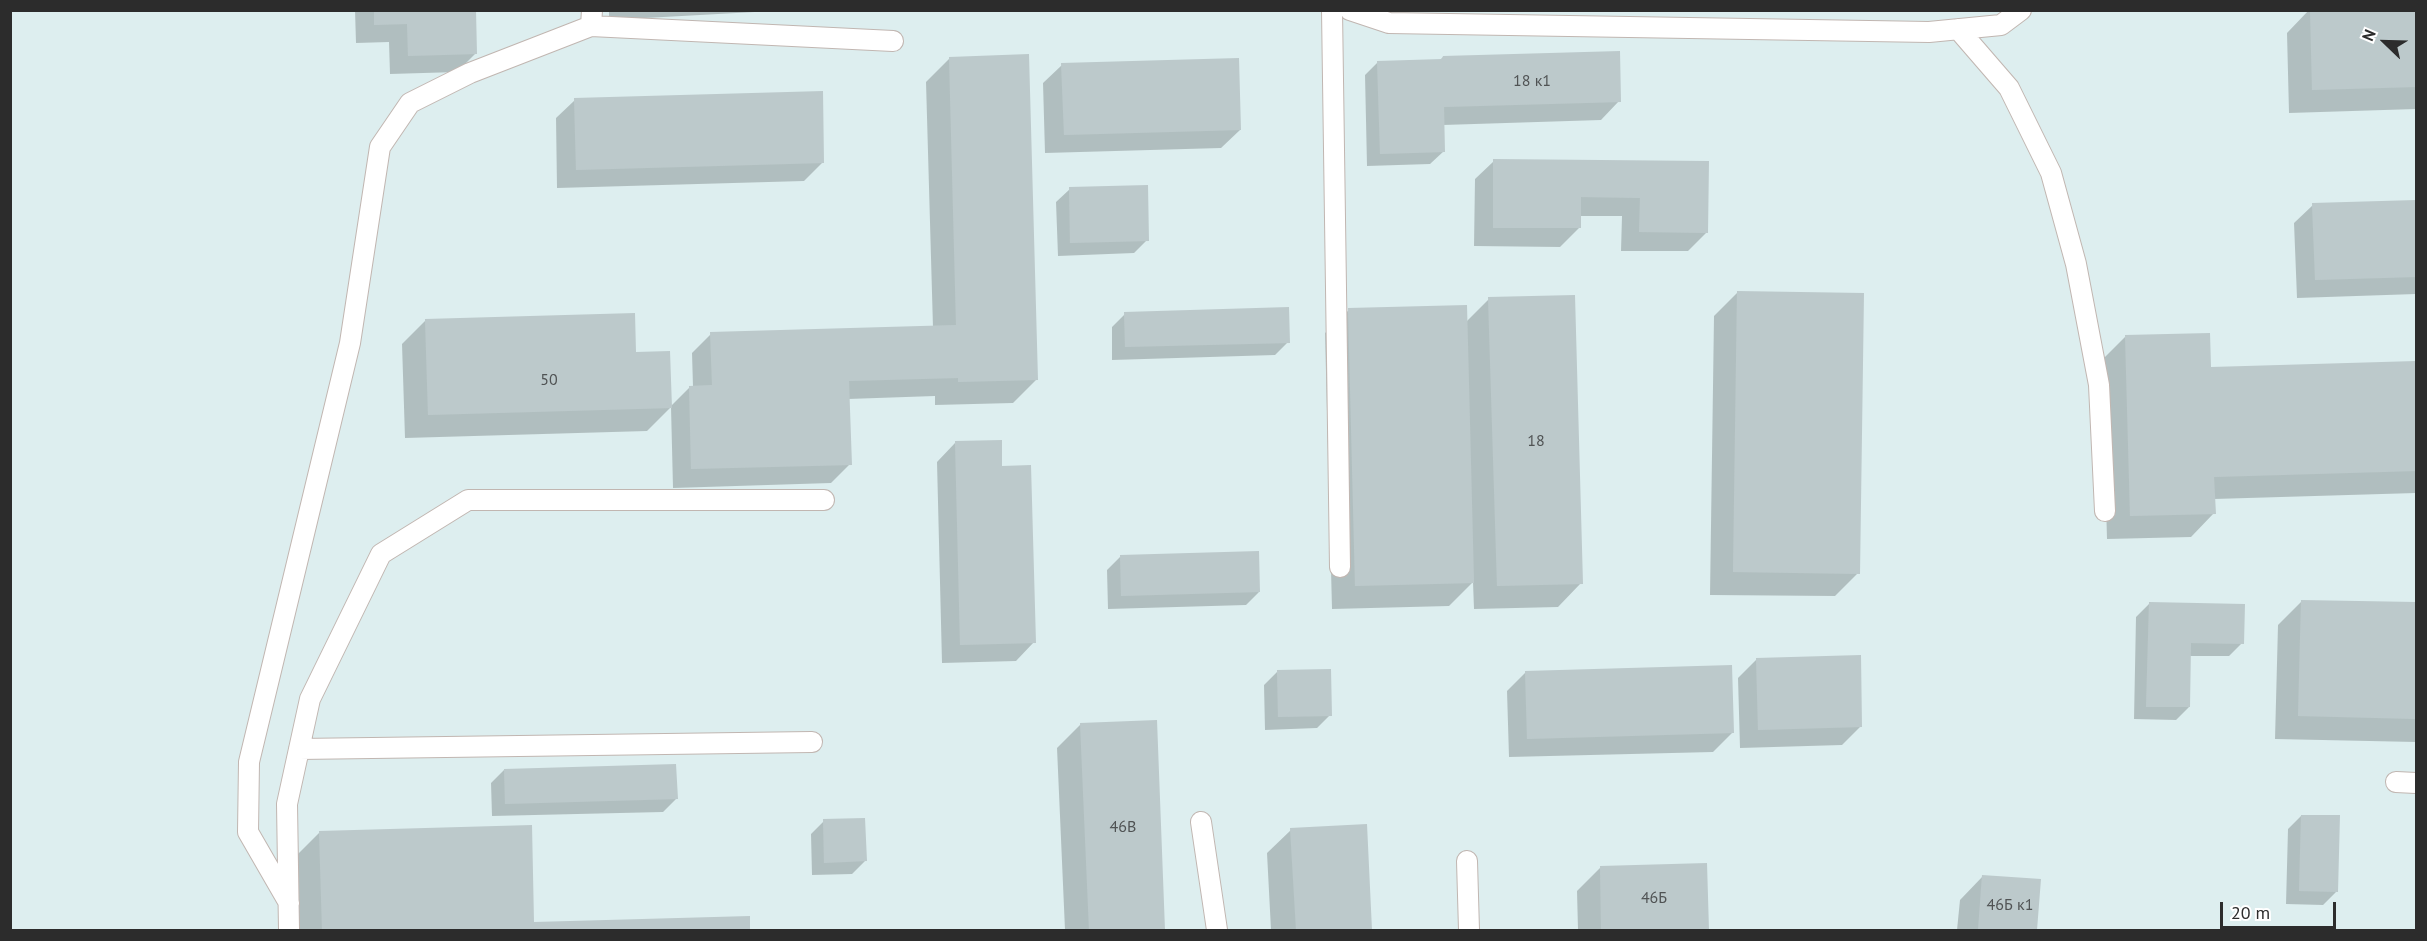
<!DOCTYPE html>
<html>
<head>
<meta charset="utf-8">
<style>
  body { margin:0 }
  #map { position:relative; width:2427px; height:941px; overflow:hidden; background:#ddeeef; font-family:"PT Sans",sans-serif }
  canvas { display:block }
  .frame { position:absolute; inset:0; border:12px solid #2c2c2c; pointer-events:none }
  .north { position:absolute; left:2355px; top:12px; width:60px; height:60px; -webkit-text-stroke:4px #fff; paint-order:stroke; rotate:293deg; font-size:16px; font-weight:700; line-height:24px; text-align:center; color:#2c2c2c }
  .north::after { content:''; display:block; margin:auto; width:21px; height:27px; background:#2c2c2c; clip-path:polygon(50% 0,100% 100%,50% 72%,0 100%) }
  .scale { position:absolute; left:2220px; top:902px; width:116px; height:27px; box-sizing:border-box; border:3px solid #2c2c2c; border-top:0; padding-left:8px; font-size:18px; line-height:21px; white-space:nowrap; color:#2c2c2c; -webkit-text-stroke:4px #fff; paint-order:stroke }
</style>
</head>
<body>
<div id="map">
<canvas width="2427" height="941"></canvas>
<div class="frame"></div>
<div class="north">N</div>
<div class="scale">20 m</div>
</div>
<script>
const ctx = document.querySelector('canvas').getContext('2d');
ctx.lineJoin = 'round';
function fill(path, color) { ctx.fillStyle = color; ctx.fill(path, 'evenodd'); }
function strokePath(path, color, width, dash) { ctx.strokeStyle = color; ctx.lineWidth = width; ctx.lineCap = dash ? 'butt' : 'round'; ctx.setLineDash(dash || []); ctx.stroke(path); }
function drawText(font, color, halo, rows, align = 'center') {
  ctx.font = font + ' "PT Sans",sans-serif'; ctx.lineWidth = 4.5; ctx.setLineDash([]); ctx.textBaseline = 'middle'; ctx.strokeStyle = halo; ctx.fillStyle = color; for (const [text, x, y, turn = 0] of rows) {
    ctx.save(); ctx.translate(x, y); ctx.rotate((+turn || 0) * Math.PI / 180); ctx.textAlign = isNaN(turn) ? turn : align; if (halo) ctx.strokeText(text, 0, 0); ctx.fillText(text, 0, 0); ctx.restore();
  }
}
fill(new Path2D(`
  M355 10H474L476 53 457 72 390 74 389 42 356 43Z
  M609 10H791L609 20Z
  M2309 10H2416V109L2289 113 2287 33Z
  M1443 57 1619 101 1601 120 1443 125 1444 151 1430 164 1367 166 1365 75 1378 62 1439 61Z
  M950 58 1036 380 1013 403 935 405V396L848 399 850 464 831 483 673 488 671 407 647 431 405 438 402 344 426 320 635 354 671 406 690 387H693L692 353 711 334 933 328 926 82Z
  M1062 65 1240 130 1221 148 1045 153 1043 83Z
  M575 100 823 162 804 181 557 188 556 118Z
  M1494 161 1707 162V232L1688 251H1621L1622 216H1579V228L1560 247 1474 246 1475 179Z
  M1070 189 1147 240 1134 253 1058 256 1056 202Z
  M2416 201V294L2297 298 2294 223 2313 205Z
  M1737 293 1858 573 1835 596 1710 595 1714 316Z
  M1489 299 1581 583 1558 607 1474 609 1473 582 1449 606 1332 609 1325 333 1349 310 1466 322Z
  M1125 314 1288 342 1275 355 1112 360V327Z
  M2125 337 2210 368 2416 362V493L2214 499V513L2191 537 2107 539 2102 360Z
  M955 443 1034 642 1016 661 942 663 937 462Z
  M1120 557 1259 592 1246 605 1108 609 1107 570Z
  M2301 602 2416 604V742L2275 739 2278 625Z
  M2149 604 2242 643 2229 656H2190L2189 707 2176 720 2134 719 2136 617Z
  M1757 659 1861 726 1842 745 1740 748 1738 678Z
  M1277 672 1330 715 1317 728 1265 730 1264 685Z
  M1526 672 1732 733 1713 752 1509 757 1507 691Z
  M1156 722 1164 930H1065L1057 748 1081 724Z
  M504 770 676 799 663 812 492 816 491 783Z
  M2301 816 2336 892 2323 905 2286 904 2288 829Z
  M824 821 865 861 852 874 812 875 811 834Z
  M1365 826 1371 930H1271L1267 853 1291 830Z
  M320 832 533 924 748 918 749 930H298L296 856Z
  M1705 865 1707 930H1578L1577 891 1600 868Z
  M1983 876 2040 881 2036 930H1957L1960 900Z`), '#0003');
fill(new Path2D(`
  M374 10H476L477 54 408 56 407 24 374 25Z
  M2310 10H2416V87L2312 90Z
  M1620 51 1621 102 1444 107 1445 152 1380 154 1377 61 1442 59 1443 56Z
  M1029 54 1038 380 958 382V378L849 381 852 465 691 469 689 386 712 385 710 332 956 325 949 57Z
  M1239 58 1241 130 1064 135 1061 63Z
  M823 91 824 163 576 170 574 98Z
  M1493 159 1709 161 1708 233 1639 232 1640 198 1581 197V228H1493Z
  M1148 185 1149 241 1070 243 1069 187Z
  M2416 200V277L2315 280 2312 203Z
  M1737 291 1864 293 1860 574 1733 572Z
  M1575 295 1583 584 1497 586 1488 297Z
  M1467 305 1474 583 1355 586 1348 308Z
  M1289 307 1290 343 1125 347 1124 312Z
  M635 313 636 352 670 351 672 408 428 415 425 319Z
  M2210 333 2211 367 2416 361V471L2214 477 2216 514 2130 516 2125 335Z
  M1002 440V466L1031 465 1036 643 960 645 955 441Z
  M1259 551 1260 592 1121 596 1120 555Z
  M2301 600 2416 602V719L2298 716Z
  M2149 602 2245 604 2244 644 2191 643 2190 707H2146Z
  M1861 655 1862 727 1758 730 1756 658Z
  M1732 665 1734 733 1527 739 1525 671Z
  M1331 669 1332 716 1278 717 1277 670Z
  M1157 720 1165 930H1089L1080 723Z
  M676 764 678 799 505 804 504 769Z
  M2301 815H2340L2338 892 2299 891Z
  M865 818 867 861 824 863 823 819Z
  M1367 824 1372 930H1296L1290 828Z
  M532 825 534 922 750 916V930H322L319 831Z
  M1707 863 1709 930H1601L1600 866Z
  M1982 875 2041 879 2037 930H1978Z`), '#bcc9cb');
const lane = new Path2D(`
  M1332 10 1340 567
  M1350 10 1389 23 1929 32 2001 25 2021 10
  M591 26 893 41
  M1958 29 2009 88 2051 173 2076 264 2099 385 2105 511
  M299 749 812 742
  M2396 782 2416 783
  M1201 822 1217 930
  M1467 861 1469 930
  M289 903 248 832 249 762 350 343 380 147 410 103 470 73 591 26 592 10
  M289 930 287 804 310 699 381 554 468 500H824`);
strokePath(lane, '#c1b6b1', 22);
strokePath(lane, '#fff', 20);
drawText('16px', '#505354', null, [
  ["18 к1",1532,81],
  ["50",549,380],
  ["18",1536,441],
  ["46В",1123,827],
  ["46Б",1654,898],
  ["46Б к1",2010,905]
]);
</script>
</body>
</html>
